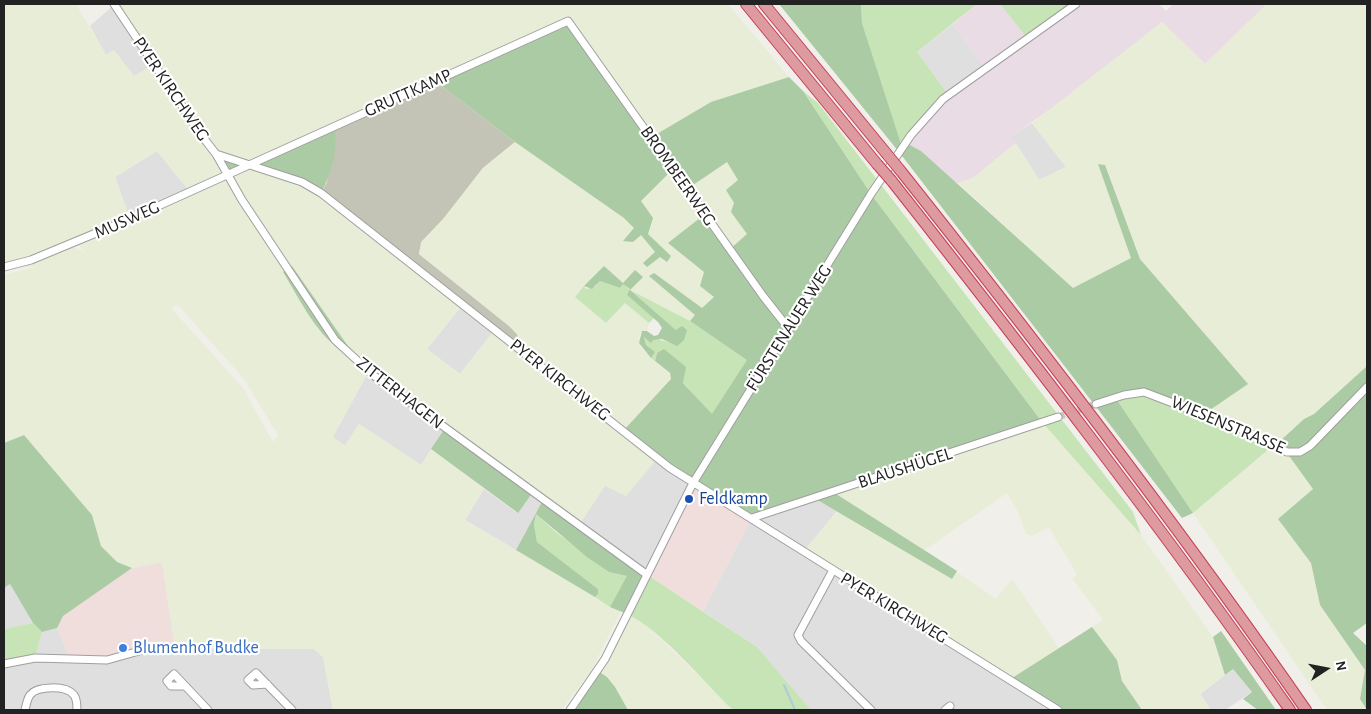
<!DOCTYPE html>
<html>
<head>
<meta charset="utf-8">
<style>
  body { margin:0 }
  #map { position:relative; width:1371px; height:714px; overflow:hidden; background:#f1efe9; font-family:"Alegreya Sans",sans-serif }
  canvas { display:block }
  .frame { position:absolute; inset:0; border:5px solid #222; pointer-events:none }
  .north { position:absolute; left:1301px; top:644px; width:50px; height:50px; -webkit-text-stroke:4px #fff; paint-order:stroke; rotate:79deg; font-size:14px; font-weight:700; line-height:20px; text-align:center; color:#222 }
  .north::after { content:''; display:block; margin:auto; width:18px; height:22px; background:#222; clip-path:polygon(50% 0,100% 100%,50% 72%,0 100%) }
</style>
</head>
<body>
<div id="map">
<canvas width="1371" height="714"></canvas>
<div class="frame"></div>
<div class="north">N</div>
</div>
<script>
const ctx = document.querySelector('canvas').getContext('2d');
ctx.lineJoin = 'round';
function fill(path, color) { ctx.fillStyle = color; ctx.fill(path, 'evenodd'); }
function strokePath(path, color, width, dash) { ctx.strokeStyle = color; ctx.lineWidth = width; ctx.lineCap = dash ? 'butt' : 'round'; ctx.setLineDash(dash || []); ctx.stroke(path); }
function drawText(font, color, halo, rows, align = 'center') {
  ctx.font = font + ' "Alegreya Sans",sans-serif'; ctx.lineWidth = 4.5; ctx.setLineDash([]); ctx.textBaseline = 'middle'; ctx.strokeStyle = halo; ctx.fillStyle = color; for (const [text, x, y, turn = 0] of rows) {
    ctx.save(); ctx.translate(x, y); ctx.rotate((+turn || 0) * Math.PI / 180); ctx.textAlign = isNaN(turn) ? turn : align; if (halo) ctx.strokeText(text, 0, 0); ctx.fillText(text, 0, 0); ctx.restore();
  }
}
fill(new Path2D(`
  M114 5 155 64 134 77 114 50 106 55 90 26Z
  M953 24 985 67 948 94 917 52Z
  M1032 123 1066 167 1039 180 1011 136Z
  M157 151 190 192 130 219 115 177Z
  M463 304 495 329 460 374 427 349Z
  M369 371 445 428 421 465 359 424 345 446 332 438Z
  M658 458 693 483 646 574 579 525 605 485Z
  M484 489 517 513 533 492 543 500 516 550 465 520Z
  M814 498 837 511 804 551 1058 710H811L757 647 703 611 752 518Z
  M10 584 33 623 4 629V588Z
  M57 628 70 660 150 648 314 649 323 657 333 710H4V664L35 658 42 632Z
  M1233 669 1252 692 1225 710H1211L1200 694Z`), '#dfdfdf');
fill(new Path2D(`
  M693 483 752 518 703 611 646 574Z
  M162 562 175 648H150L122 656 70 660 57 628 62 616 132 568Z`), '#efdedb');
fill(new Path2D(`
  M977 4H1000L1027 38 1076 4H1159L1166 11 1173 4H1267L1205 64 1162 22 1066 98 1012 136 1016 143 973 178 958 183 953 181 921 151 910 145 902 148 943 99 985 67 953 24Z`), '#e9dce5');
fill(new Path2D(`
  M435 81 515 142 483 168 444 218 422 242 419 254 509 326 517 334 525 350 321 193 327 182 334 126Z`), '#c3c4b6');
fill(new Path2D(`
  M4 4H76L106 55 114 50 134 76 154 64 114 4H728L789 77 711 102 650 138 568 21 265 157 463 304 427 349 460 374 495 329 525 350 517 334 510 326 419 254 421 242 444 218 483 168 515 142 624 218 676 166 727 161 739 180 726 190 734 203 732 212 747 234 704 272 714 297 690 321 630 290 604 266 575 297 606 323 625 303 649 323 647 331H642L639 336 641 348 671 376 668 384 624 430 658 458 626 496 605 486 579 525 368 372 333 437 345 445 359 424 421 465 431 449 484 489 465 520 621 611 591 671 561 710H333L323 657 314 649 175 648 162 562 132 568 117 562 101 546 92 515 24 435 4 443V275L35 267H4ZM157 151 190 192 227 174 288 269 291 267 347 355 331 344 313 322 283 272 286 270 226 178 78 244 86 253 69 245 130 219 115 177ZM178 305 244 379 278 435 273 442 243 388 171 308Z
  M1267 4H1367V366L1314 414 1304 419 1279 442 1207 412 1247 384 1140 259 1105 165 1098 164 1131 258 1073 288 958 183 973 178 1016 143 1039 180 1066 167 1032 123 1162 22 1205 64Z
  M1042 422 1141 535 1213 637 1225 675 1200 693 1211 710H1142L1122 681 1117 660 1092 627 1103 620 1072 578 1077 575 1049 527 1032 536 1026 534 1018 512 1007 493 925 550 996 599 1012 579 1045 627 1059 648 1009 680 804 551 837 512 814 498Z
  M1269 449 1289 455 1313 489 1278 519 1311 563 1320 605 1365 670 1360 699 1367 710H1327L1193 513Z
  M627 614 640 620 667 645 733 710H628L615 687 607 677 598 671Z`), '#e8edd7');
fill(new Path2D(`
  M861 4H977L917 52 948 94 902 148 862 23Z
  M1000 4H1076L1027 38Z
  M803 91 818 103 1133 512 1141 535 1042 422 871 194Z
  M600 281 620 288 623 283 630 290 690 321 748 360 712 415 657 353 655 361 651 358 654 352 646 345 644 337C655 338 666 341 677 345L676 330 630 290 627 295 654 318 649 323 625 303 606 323 575 297 584 286 586 289 595 287Z
  M1140 395 1203 417 1269 449 1193 513 1117 400Z
  M536 514 557 533 609 572 628 576 610 607 595 597 598 594V589L537 542 534 525Z
  M646 574 757 647 811 710H733C703 682 663 631 627 614Z
  M33 623 42 632 35 658 4 664V629Z`), '#c7e4b6');
fill(new Path2D(`
  M779 4H861L862 23 902 147 910 145 921 151 1073 288 1131 258 1098 164 1105 165 1140 259 1248 384 1207 412 1203 417 1140 395 1117 400 1193 513 1182 518 899 152Z
  M567 22 650 138 711 102 789 77 803 91 871 194 1042 422 833 492 957 571 952 579 814 498 752 518 689 481 624 430 671 379 670 373 655 361 657 353 664 349 686 367 683 383 712 414 747 360 690 321 695 315 649 276 654 273 702 308 714 297 700 286 704 272 668 243 705 214 730 249 747 234 731 212 734 203 726 190 738 180 727 162 690 187 676 166 641 201 653 218 648 234 671 256 667 262 660 257 647 267 643 263 655 252 641 235 633 242 623 241 634 228 624 218 515 142 435 81Z
  M334 126C339 147 331 175 321 193L302 182 247 166 227 174 216 154 247 165Z
  M292 266 350 349 347 355C316 335 302 303 283 272Z
  M604 266 623 283 635 270 643 277 630 290 676 330 682 326 687 330 684 340 677 346 662 339 653 340 651 343 644 337 646 345 655 352 651 358 639 343 642 331H647L654 336 658 335 662 328 658 322 627 295 630 289 623 284 620 288 600 281 592 289 584 286Z
  M1367 366V623L1353 633 1367 646V710L1360 699 1365 670 1320 605 1311 563 1278 519 1313 489 1279 442 1304 419 1314 414Z
  M445 428 646 574 627 614 610 607 627 576 609 572 587 557 536 514 534 525 537 542 598 589V594L595 597 516 550 543 500 533 492 518 513 431 449Z
  M24 435 92 515 101 546 117 562 132 568 63 616 57 628 42 632 33 623 10 584 4 588V443Z
  M1092 627 1117 660 1122 681 1142 710H1058L1009 680Z
  M1221 631 1276 710H1258L1243 699 1252 692 1233 669 1225 675 1213 637Z
  M598 671 607 677 615 687 628 710H570Z`), '#aacba3');
strokePath(new Path2D(`
  M784 685 795 710`), '#afcad9', 2);
strokePath(new Path2D(`
  M1058 417 1096 404`), '#c8c6c1', 7, [7, 3.5]);
const minor = new Path2D(`
  M114 4 202 136 216 154 302 182 321 193 670 468 1058 710
  M216 154 242 200 335 340 373 375 646 574
  M4 267 31 260 125 221 568 21 763 296 789 329
  M1096 404 1124 395 1144 392 1241 429 1287 452H1300L1310 446 1367 387
  M752 518 1058 417
  M833 570 798 635 801 641 871 710
  M4 664 35 658 107 660 150 648
  M267 684 253 685 248 680 256 673 292 710
  M184 686H171L167 681 174 674 208 710
  M25 710C26 706 27 699 30 695 37 686 66 685 74 695 77 699 77 705 77 710
  M570 710 605 659 693 483 871 194 911 135 943 99 1076 4
  M945 710 950 706`);
const highway = new Path2D(`
  M746 4 877 164
  M764 4 886 153
  M900 170C1040 346 1178 525 1306 710
  M891 180C1028 354 1163 529 1290 710`);
strokePath(minor, '#9f9f9f', 9);
strokePath(highway, '#c83d5a', 12);
strokePath(minor, '#fff', 7);
strokePath(highway, '#de9b9f', 10);
const highwayBridge = new Path2D(`
  M886 153 900 170
  M877 164 891 180`);
strokePath(highwayBridge, '#c83d5a', 12, []);
strokePath(highwayBridge, '#de9b9f', 10);
for (const [x, y, r, color] of [
  [689,499,5,"#1a4fb4"],
  [123,648,5,"#3f7fe0"]
]) { const dot = new Path2D(); dot.arc(x, y, r, 0, 2 * Math.PI); ctx.fillStyle = color; ctx.fill(dot); strokePath(dot, '#fff', 2); }
drawText('18px', '#222', '#fff', [
  ["PYER KIRCHWEG",171,89,56],
  ["GRUTTKAMP",408,93,-24],
  ["BROMBEERWEG",678,176,55],
  ["MUSWEG",127,220,-24],
  ["FÜRSTENAUER WEG",789,328,-58],
  ["PYER KIRCHWEG",560,380,38],
  ["ZITTERHAGEN",400,393,38],
  ["WIESENSTRASSE",1228,425,23],
  ["BLAUSHÜGEL",905,468,-18],
  ["PYER KIRCHWEG",894,608,31]
]);
drawText('18px', '#164399', '#fff', [
  ["Feldkamp",699,499]
], 'left');
drawText('18px', '#366cbe', '#fff', [
  ["Blumenhof Budke",133,648]
], 'left');
</script>
</body>
</html>
